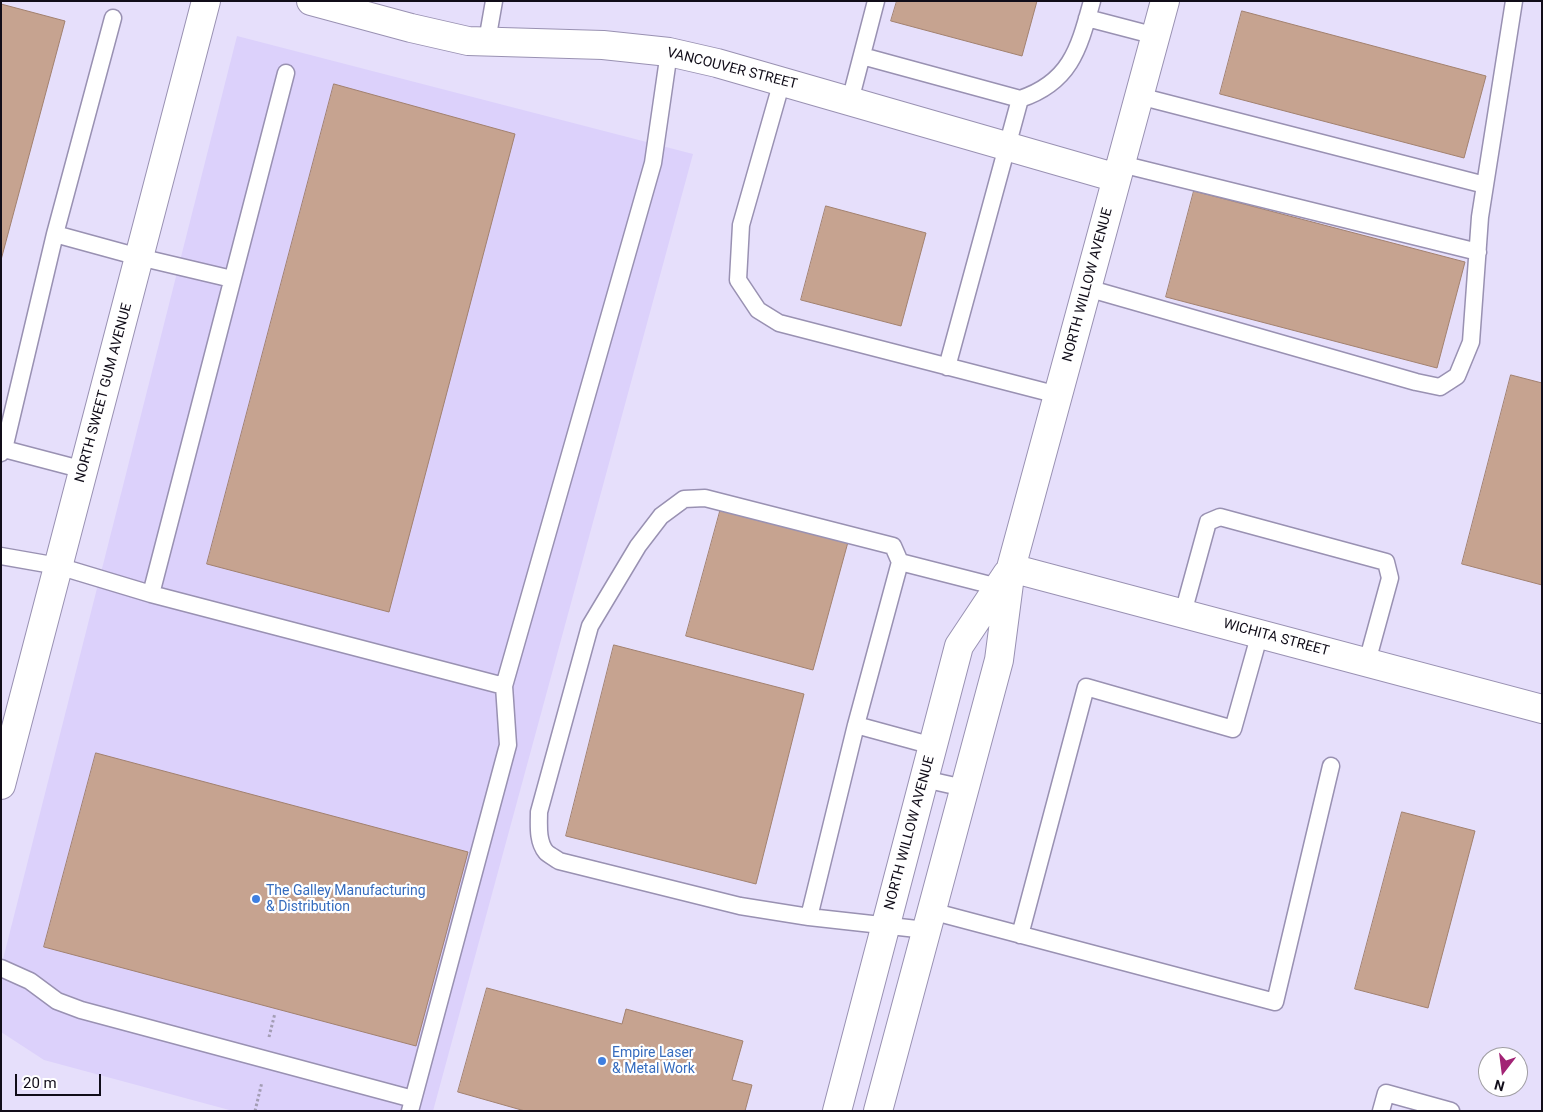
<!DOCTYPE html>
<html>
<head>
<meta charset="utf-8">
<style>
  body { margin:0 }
  #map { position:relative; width:1543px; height:1112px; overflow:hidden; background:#e6dffb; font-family:Roboto,sans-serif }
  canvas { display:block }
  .frame { position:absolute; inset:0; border:2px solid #110d19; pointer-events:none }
  .north { position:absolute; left:1478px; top:1047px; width:50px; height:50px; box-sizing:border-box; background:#fff; border:1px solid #a09ea3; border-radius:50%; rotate:195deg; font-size:14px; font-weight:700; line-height:20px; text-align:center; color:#110d19 }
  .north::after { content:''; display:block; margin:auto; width:18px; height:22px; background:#a22375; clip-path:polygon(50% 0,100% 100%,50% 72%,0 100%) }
  .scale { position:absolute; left:15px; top:1074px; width:86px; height:22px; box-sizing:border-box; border:2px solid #110d19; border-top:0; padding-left:6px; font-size:15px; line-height:18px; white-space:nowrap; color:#110d19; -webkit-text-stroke:4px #fff; paint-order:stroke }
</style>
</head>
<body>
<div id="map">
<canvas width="1543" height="1112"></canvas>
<div class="frame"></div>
<div class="north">N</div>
<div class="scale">20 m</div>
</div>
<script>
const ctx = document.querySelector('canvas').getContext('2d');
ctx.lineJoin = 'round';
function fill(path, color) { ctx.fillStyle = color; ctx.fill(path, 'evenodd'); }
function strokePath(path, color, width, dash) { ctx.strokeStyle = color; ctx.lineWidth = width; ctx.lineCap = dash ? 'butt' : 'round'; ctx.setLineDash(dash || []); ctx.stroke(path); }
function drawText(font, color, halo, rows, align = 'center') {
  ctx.font = font + ' Roboto,sans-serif'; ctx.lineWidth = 4.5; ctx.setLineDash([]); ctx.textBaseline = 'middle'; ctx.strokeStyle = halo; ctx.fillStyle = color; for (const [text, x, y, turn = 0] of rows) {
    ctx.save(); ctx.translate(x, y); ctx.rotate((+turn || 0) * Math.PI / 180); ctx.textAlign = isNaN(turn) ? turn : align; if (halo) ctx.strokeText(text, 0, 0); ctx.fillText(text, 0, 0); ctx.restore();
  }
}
fill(new Path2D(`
  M237 36 693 154 433 1111H233L44 1060 1 1032V967Z`), '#dcd1fb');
const building = new Path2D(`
  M897 1H1037L1022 56 891 21Z
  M1 4 65 21 1 260Z
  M1242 11 1486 76 1464 158 1220 94Z
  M334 84 515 134 389 612 207 564Z
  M1194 191 1465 262 1437 368 1166 297Z
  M826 206 926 233 901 326 801 300Z
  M1511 375 1542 383V585L1462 564Z
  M721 508 848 542 813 670 686 636Z
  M614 645 804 694 756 884 566 836Z
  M96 753 468 852 416 1046 44 947Z
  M1402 812 1475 831 1428 1008 1355 989Z
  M487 988 622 1024 626 1009 743 1041 732 1080 752 1085 745 1111H525L458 1092Z`);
fill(building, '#c6a390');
strokePath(building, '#a2816f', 1);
const service = new Path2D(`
  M1087 18 1156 36
  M487 41 494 1
  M862 56 1020 99C1071 82 1079 48 1092 1
  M782 81 741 225 738 280 758 310 779 323 1058 395
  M1139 96 1485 185
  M850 101 876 1
  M1121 164 1478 252
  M55 234 139 257 232 279
  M1087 288 1416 382 1440 387 1457 376 1471 342 1480 217 1514 1
  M947 367 1020 99
  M4 449 55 234 113 18
  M1 453 4 449 84 470
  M1 556 58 566 151 594 504 686 653 163 669 52
  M151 594 286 73
  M1183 613 1208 522 1220 517 1386 562 1390 578 1367 662
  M856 725 933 746
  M924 779 964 788
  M931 911 1275 1002 1331 766
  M809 917 740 906 559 861C555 858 549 855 546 852 537 841 539 824 539 812L590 626 638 546 661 516 684 499 705 498 893 546 900 562
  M926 930 809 917 856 725 900 562 1006 589
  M1020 935 1086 687 1233 729 1260 633
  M1 968 30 981 57 1001 81 1010 413 1099
  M410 1111 508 745 504 686
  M1381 1111 1386 1093 1451 1111`);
const minor = new Path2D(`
  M311 1 411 28 468 41 603 45 669 52 717 63 1117 178
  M1011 568 1542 709
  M1 785 206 1
  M837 1111 959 646 1007 574
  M878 1111 999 660 1011 568 1165 1`);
strokePath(service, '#9991b2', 19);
strokePath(minor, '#9991b2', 30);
strokePath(new Path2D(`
  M269 1037 275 1013
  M255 1111 262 1082`), '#a39db4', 3, [2.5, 2.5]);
strokePath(service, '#fff', 16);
strokePath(minor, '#fff', 28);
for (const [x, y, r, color] of [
  [256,899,5,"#3f7fe0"],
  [602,1061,5,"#3f7fe0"]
]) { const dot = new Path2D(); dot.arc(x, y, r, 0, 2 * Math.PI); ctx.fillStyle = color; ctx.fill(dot); strokePath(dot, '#fff', 2); }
drawText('14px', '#110d19', '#fff', [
  ["VANCOUVER STREET",732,69,14],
  ["NORTH WILLOW AVENUE",1088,285,-75],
  ["NORTH SWEET GUM AVENUE",104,393,-75],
  ["WICHITA STREET",1276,638,15],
  ["NORTH WILLOW AVENUE",910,833,-75]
]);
drawText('14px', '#366cbe', '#fff', [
  ["The Galley Manufacturing",266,891],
  ["& Distribution",266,907],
  ["Empire Laser",612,1053],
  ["& Metal Work",612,1069]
], 'left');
</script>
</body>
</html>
